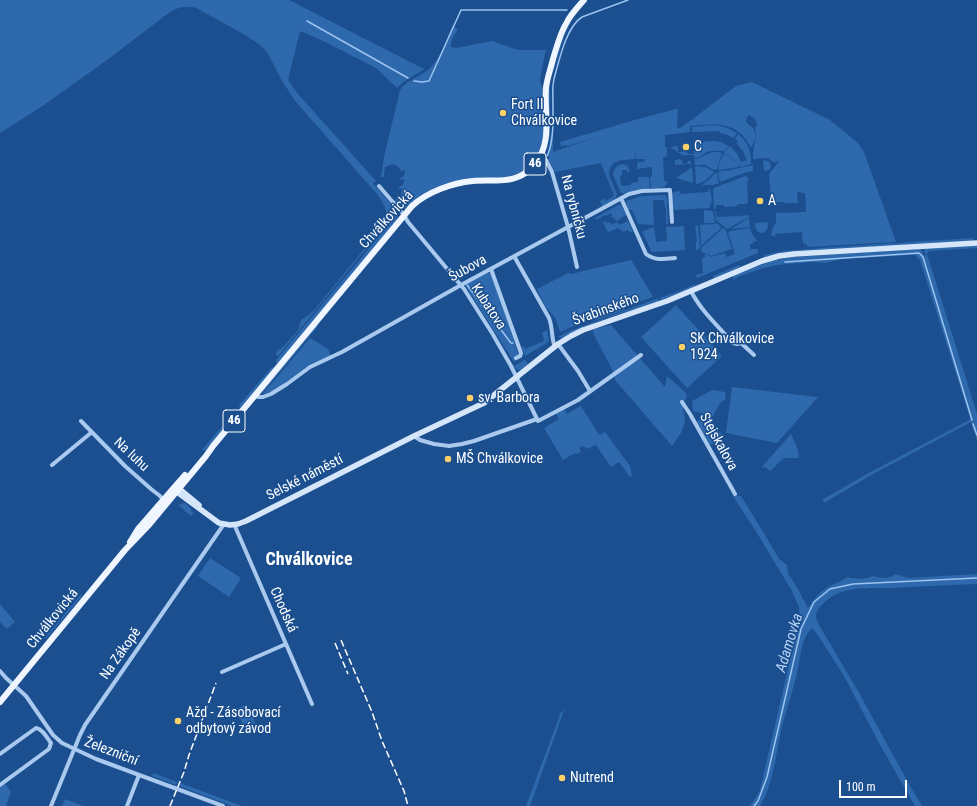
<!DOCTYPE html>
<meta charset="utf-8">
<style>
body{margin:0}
#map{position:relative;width:977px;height:806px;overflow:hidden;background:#1b4f8f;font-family:"Roboto Condensed",sans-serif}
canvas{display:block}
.scale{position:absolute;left:839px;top:780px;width:68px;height:18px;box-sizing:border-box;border:2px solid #fff;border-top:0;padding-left:5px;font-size:12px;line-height:14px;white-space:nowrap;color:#fff;-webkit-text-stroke:3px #1b4f8f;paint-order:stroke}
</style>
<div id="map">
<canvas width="977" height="806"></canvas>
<div class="scale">100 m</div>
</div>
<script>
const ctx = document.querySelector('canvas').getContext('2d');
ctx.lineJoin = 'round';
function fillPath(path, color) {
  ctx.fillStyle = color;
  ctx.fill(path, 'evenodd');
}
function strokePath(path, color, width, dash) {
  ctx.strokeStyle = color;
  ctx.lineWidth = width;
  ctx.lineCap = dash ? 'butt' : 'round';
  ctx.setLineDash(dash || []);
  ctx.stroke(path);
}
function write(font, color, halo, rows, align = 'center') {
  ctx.font = font + ' "Roboto Condensed",sans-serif';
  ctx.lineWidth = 3;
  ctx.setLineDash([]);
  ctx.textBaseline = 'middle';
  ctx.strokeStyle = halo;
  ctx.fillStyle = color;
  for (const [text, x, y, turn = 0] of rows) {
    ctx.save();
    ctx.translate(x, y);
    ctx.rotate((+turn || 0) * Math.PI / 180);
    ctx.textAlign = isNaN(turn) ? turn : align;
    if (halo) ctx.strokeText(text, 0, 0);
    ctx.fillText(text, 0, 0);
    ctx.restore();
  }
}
fillPath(new Path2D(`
 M0 0H289L424 69C416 75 404 80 397 88L376 68 319 39 300 31 288 80 298 94 376 181 373 183 391 204 392 216 385 226 278 356 276 355 277 350 281 349 298 330 301 320 310 314 315 309 383 226C391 214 384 205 377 194L295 101 281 79 267 52 260 45 247 36 196 8 192 7H182L176 9 170 12 107 60 44 105 0 133Z
 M571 21 564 37 550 83V136L548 147 549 134V94L550 83 562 40 567 28Z
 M452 26 458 29C455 34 450 40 451 47L456 48 492 41 518 50H546C545 52 540 79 540 82 541 84 542 86 543 88L544 132C537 181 507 177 468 181 461 182 453 181 446 184 437 187 426 191 418 197 413 200 410 205 405 209H401L394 201 397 198 401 196 402 188 399 189V187L403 185 404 179 400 180V178L404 176 405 170 401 171C396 162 393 164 385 167L384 177H381L384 157 400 90C406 81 419 77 428 70 440 60 446 41 452 26Z
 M752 82 830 120 858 143 864 152 896 242 808 247 806 244 803 243 802 232 775 234V237L771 235 773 227 776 223V213L806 212 805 193H801V192H797L798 203H784L783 202H773L771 201 769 174 779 161H777L774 163 768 158 753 159C752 147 758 139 755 127L757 126V125C756 121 756 117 751 117L750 115 747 117 746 121C748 125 750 125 753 128 758 134 754 143 751 148 748 143 745 137 740 133 726 121 707 125 690 126V132L665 135V147H667V156L663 158 664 181H667C667 190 658 188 651 188L650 177 652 176V167L637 169V164L639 162H644L645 159H636L635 152V159C623 160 609 159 609 175L617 194C616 201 608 203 602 206L600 201 605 198 606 201 614 196 601 163 555 172 549 160 548 154 551 135H553V152L600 136 567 146 565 145 561 146 560 142 631 121 676 109H678L677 125 678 128H680L694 118 736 86Z
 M715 125 725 127 737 133 733 138 726 134 720 133V131L692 132V127Z
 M738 134C749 143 751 151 751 164L740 167 739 164 724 153V152L730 146 737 154 741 162 747 160 743 151 736 143 738 141 735 139Z
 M714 141 721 142 729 146 724 151C719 151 712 150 707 152 702 155 702 157 695 158L694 155H682L670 147 678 146V152L686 151 688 154H694V144H702V142Z
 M713 152H718L722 153 717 169 714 170 705 165H695L694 159C702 158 706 154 713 152Z
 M724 154 739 164V167L720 170 718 169 720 161 723 155Z
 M680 159 682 161 683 164H687L688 161H691V164L675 165V160Z
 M764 160 768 161C772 164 773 169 766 171L764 170 763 162Z
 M623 164 628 166 630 172H627V170H622V175L620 176 621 186 631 185V183L638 182V177H649L650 188 632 191 624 194 621 193 613 175C613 168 617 165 623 164Z
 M753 165V171L744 173 720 182 718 173 720 171 730 170Z
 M695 166 705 167 713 171 714 172C708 178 704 183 696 184Z
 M692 167 693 183 676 178Z
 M715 173H717L719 183 713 185H702L703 184 710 179Z
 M746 176 748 178V181L747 182 748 203H746V204H738L737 206 724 207V205H716V209H714L713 191 714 188 743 177Z
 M708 189H709C712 194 713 204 709 208L675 210 672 208V194L674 192 680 191V194L708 192Z
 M665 195 667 197 668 224H666V207H665L664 200H654L653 203 654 225 638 224 632 210H628L626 201 642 196Z
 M620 204 622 206 626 215 617 221 619 225 628 221 633 231 630 233 628 230 623 232 622 230H620L618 228 609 232 607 231 603 222 605 221 606 223 610 222 611 225 617 222 613 217 612 218 611 217 612 216 611 213 606 216 605 215 596 220 595 218Z
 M393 206C399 212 399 215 395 222L277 364 276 362V360L390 223 394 216Z
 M704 210 713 211 715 222 714 223H704Z
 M715 211H716L717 217 738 216 749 215V217L727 229 716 220Z
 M749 218 750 227 731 229Z
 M768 222V227L765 232 762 233C756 232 755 228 755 223Z
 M716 223 718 224 721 228 701 246 700 225 714 224Z
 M695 225 698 226 700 248 698 250H696V242H697Z
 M684 226 685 250 652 252 651 251 643 233V231L651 228 654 227 656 242 666 241 667 239 666 227Z
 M723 228 726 231 732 249 711 256 702 252 701 248Z
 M750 228 751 232 757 241 753 242V244H750V249H758V253L697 278 696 275 703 273 702 258H705V254L711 257 725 253 726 257 735 254 728 233 730 231Z
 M973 238 974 240 972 241 766 257H764V255L784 251 822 248Z
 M977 245V248L929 251 927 254 977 414V441L971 422 873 474 824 503 822 500 865 475 969 420 970 418 920 260 915 255H911L843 259 836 260 826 263 811 262 776 265 763 268 735 278V282L733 276V275L772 261 792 257 920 249 922 251 925 257 926 256 924 250 926 248Z
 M631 260 653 297 624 307 607 309 601 312 593 318 560 332 556 319 545 306 537 289 568 273 571 274Z
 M739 265 741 266 736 269 714 279 713 276Z
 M489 273 491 274 509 324 518 354 516 359 523 356 520 346 524 356 514 362 466 287 468 283 486 274Z
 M695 284 694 287 661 300 660 298 658 299V302H657C625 313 590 321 562 338L558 337 572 330 656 299 680 291Z
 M676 305 722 356 687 388 641 337Z
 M627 309 591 322 604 314H609V312L608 311Z
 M317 325 318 326 262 394 263 391Z
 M611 325 665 387 667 376 687 394 683 408 685 422 681 433 672 446 615 380 613 371 594 335 593 329Z
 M547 330 549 340 547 343 525 356 522 347 524 346 525 349 544 341 542 333Z
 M310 338 328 349 331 356C323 359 315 361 308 366 298 372 273 395 263 394Z
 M525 360 528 364 520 370H518L514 366 524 360Z
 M272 367 275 368 241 408H240L239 405Z
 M732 387 818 397 777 443 726 433Z
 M712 390 725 392 726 399 720 403 713 416 693 411 692 401Z
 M580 406H581L598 433 600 435 605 432 630 466 632 476 630 477 619 462 611 467 600 451 596 445 586 449 584 446 579 448 581 452 577 454 575 453 563 460 544 428 559 419 556 413 564 408 567 414Z
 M235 411 236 415 206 450 203 451 202 450Z
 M700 419 721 433 722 442 710 445 697 422Z
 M791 434 798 450 799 458H784L770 471 765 467 761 468Z
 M732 495 741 496 765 535 779 559 787 565 788 573 799 591 808 608C815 598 819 592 830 586 836 583 842 581 847 577 858 579 863 580 873 576 881 578 888 580 895 574L909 578 977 574V584C947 585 917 587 888 588 873 588 852 587 839 593 831 596 816 607 816 616 816 619 818 622 819 625L858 691 909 784 922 806H915L880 745 844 676 819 637 812 628C801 638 800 660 797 674 792 693 786 711 781 730 776 755 773 784 760 806H750L756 797 760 790 796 634 802 618 799 611V607L792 591 757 533Z
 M185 503 192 510 191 511 193 513 195 512 191 516 178 505Z
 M210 558 241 578 229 597 198 576Z
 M81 594V597L46 639H44Z
 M0 604 15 622 7 629 0 622Z
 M247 704 257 727 246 732 236 709Z
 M565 710 562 714V716L530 806H526L560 715 559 714 560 713Z
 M153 773 177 782 176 785 152 776Z
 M5 783 11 792 6 806H0V787Z
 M180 783 242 806H232L179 786Z
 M65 799 83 806H62Z`), '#2e69ad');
strokePath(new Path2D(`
 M307 21 408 78
 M414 81 422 82 429 81 461 10H567
 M547 156C556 138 552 105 553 85L554 79C559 61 566 27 582 17L628 0
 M785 262 919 253 923 257 972 420
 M467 285 511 343H513
 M973 424 977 435
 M754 806 758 801 767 777 801 629 814 602 830 589 853 584 977 578`), '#9cc4f0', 1.5);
strokePath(new Path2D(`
 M541 156 546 160 552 172 568 227 577 267
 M379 186 404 215 408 222 464 289 492 333 511 366 537 419 474 441 462 444 449 446 434 444 420 440 414 436
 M621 198 646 254C655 261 665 259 675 258
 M514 256 549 318C553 328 551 338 555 347
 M491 269 521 353 520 356 516 358
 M691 291C701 311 718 326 733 343L737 344 741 343 754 355
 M558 344 578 371 590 391
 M255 396 259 397H263L271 394 287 384 310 367 342 352 461 285 629 194 642 191 670 190 672 222
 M682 402 690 414 735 494
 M81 421 125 466 151 489 160 496 164 501
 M538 421 578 400 641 355
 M52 465 92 432
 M234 524 312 704
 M0 671 6 678 26 696 53 735 62 743 96 759 223 806
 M222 672 286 644
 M0 754 36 728C43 729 47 738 51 743L49 749 0 785
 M51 806 80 735 85 725 224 524
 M127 806 139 775`), '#a9c9ee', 4);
strokePath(new Path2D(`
 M176 486 199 505
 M173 489 219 523 230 525 238 524 246 521 414 436 484 403 558 344 571 336 583 330 667 301 762 261 779 256 794 254 977 243`), '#d6e6fa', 5.5);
strokePath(new Path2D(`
 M130 542 138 529 185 475
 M0 702 125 550 148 526 206 456 213 446 412 206C427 192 452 183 473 181 496 179 517 186 535 164 553 142 544 114 546 88 547 78 551 68 553 59 557 46 560 33 567 22 571 14 578 7 584 0`), '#f0f6ff', 6);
strokePath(new Path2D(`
 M341 640 372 712 382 741 404 791 408 806
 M335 643 348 674
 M170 806 184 772 189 755 216 683`), '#fff', 1.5, [7, 3]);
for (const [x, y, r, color] of [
 [503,113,4,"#ffd166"],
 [686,147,4,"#ffd166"],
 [760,201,4,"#ffd166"],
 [682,347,4,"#ffd166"],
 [470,398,4,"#ffd166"],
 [448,459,4,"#ffd166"],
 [178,721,4,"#ffd166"],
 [562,778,4,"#ffd166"]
]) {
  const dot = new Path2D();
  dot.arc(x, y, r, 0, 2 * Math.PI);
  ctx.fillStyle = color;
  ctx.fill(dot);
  strokePath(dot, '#1b4f8f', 1.5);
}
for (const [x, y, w] of [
 [535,164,22],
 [234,421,22]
]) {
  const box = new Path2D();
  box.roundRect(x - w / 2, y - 11, w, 22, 3);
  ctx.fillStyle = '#1b4f8f';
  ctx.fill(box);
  strokePath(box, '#fff', 1);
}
write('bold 13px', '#fff', null, [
 ["46",535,164],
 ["46",234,421]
]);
write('14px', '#fff', '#1b4f8f', [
 ["Fort II",511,105],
 ["Chválkovice",511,121],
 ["C",694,147],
 ["A",768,201],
 ["SK Chválkovice",690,339],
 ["1924",690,355],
 ["sv. Barbora",478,398],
 ["MŠ Chválkovice",456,459],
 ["Ažd - Zásobovací",186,713],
 ["odbytový závod",186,729],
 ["Nutrend",570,778]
], 'left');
write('14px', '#fff', '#1b4f8f', [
 ["Na rybníčku",573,207,75],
 ["Chválkovická",387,220,-48],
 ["Šubova",468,269,-29],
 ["Kubatova",488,307,57],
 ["Švabinského",606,310,-20],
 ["Stejskalova",718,442,61],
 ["Na luhu",131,455,43],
 ["Selské náměstí",305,478,-27],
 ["Chodská",283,610,66],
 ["Chválkovická",53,619,-51],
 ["Na Zákopě",121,654,-55],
 ["Železniční",111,752,21]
]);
write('italic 15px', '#b5d3f5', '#1b4f8f', [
 ["Adamovka",790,643,-73]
]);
write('bold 18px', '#fff', '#1b4f8f', [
 ["Chválkovice",309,560]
]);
</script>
